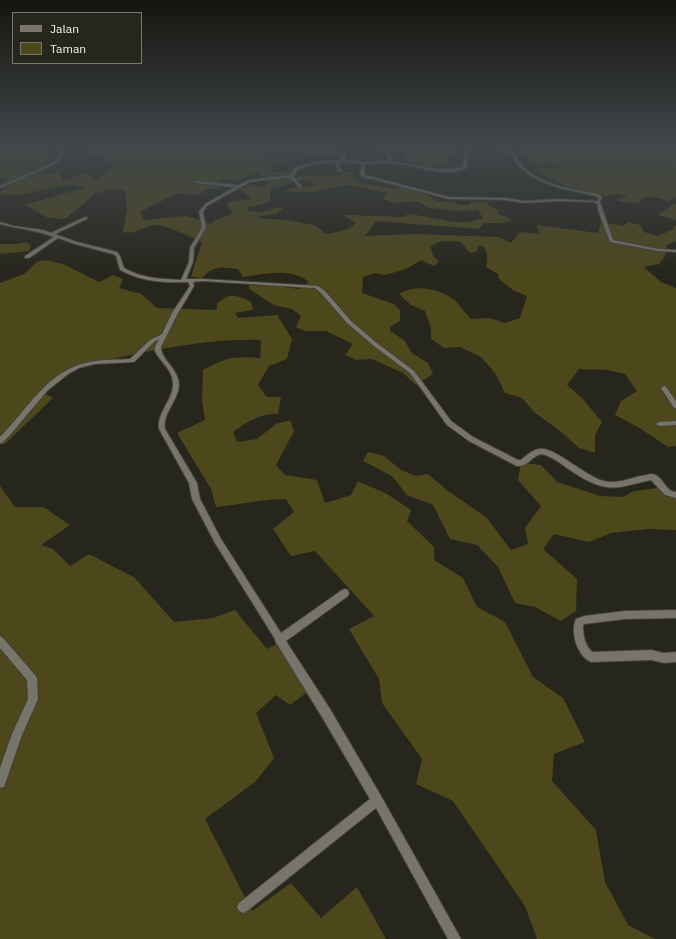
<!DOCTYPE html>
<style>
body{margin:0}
#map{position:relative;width:676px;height:939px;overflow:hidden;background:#27261c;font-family:"IBM Plex Sans",sans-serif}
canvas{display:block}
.legend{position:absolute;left:12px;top:12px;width:130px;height:52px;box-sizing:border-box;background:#27261c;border:1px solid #797870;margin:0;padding:5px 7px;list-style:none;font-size:12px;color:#f5f4ed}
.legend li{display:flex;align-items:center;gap:8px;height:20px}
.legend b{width:20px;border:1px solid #797870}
</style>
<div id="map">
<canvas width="676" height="939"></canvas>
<ul class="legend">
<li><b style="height:5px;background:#77756a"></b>Jalan</li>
<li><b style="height:11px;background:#4d471c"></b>Taman</li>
</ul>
</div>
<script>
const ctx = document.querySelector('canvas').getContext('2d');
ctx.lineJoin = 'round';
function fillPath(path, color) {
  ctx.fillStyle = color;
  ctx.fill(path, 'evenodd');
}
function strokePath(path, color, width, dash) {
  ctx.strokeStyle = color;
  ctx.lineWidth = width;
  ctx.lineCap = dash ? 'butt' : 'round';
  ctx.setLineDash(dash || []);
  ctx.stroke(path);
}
fillPath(new Path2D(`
 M0 146H53L44 153 51 159 45 164 30 170 47 174 60 173 63 181 86 173 94 179H99L113 167C107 156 96 155 84 154L88 150 98 146H266L270 158 292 155 299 160 273 163 272 172H292V183L270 189V201L263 204 248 207 247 211 261 212 277 208H284L276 214 260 216 257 218 287 220 314 225 326 234C337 232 348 231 356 223L345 216 349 215 404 217 408 214C432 216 459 228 483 218L478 210 458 211 430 208 416 201 394 203 383 199 387 193 347 185 314 192H288L285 190 296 187 314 186 310 180H297L298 176 343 175 342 172H353L359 183 394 189 402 187 429 195 436 201 454 202 459 205H469L472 202H486L489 206 499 210 497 214 507 217 512 220 502 223H484L478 229 376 221 365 236 417 234 498 237 511 243 520 232 539 234 537 225 598 233 601 222 623 226 628 222 640 225 644 232 658 236 672 230 676 225V241L667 245 665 256 659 264 644 267 661 282 676 288V446L668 447 638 427 615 415 621 401 637 391 625 374 607 370 579 369 567 385 583 399 602 422 595 435V453L579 448 559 430 535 413 522 398 505 393 495 373 481 357 460 347 444 348 431 339V328L425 311 411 305 399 294C414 284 437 288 452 298 457 301 466 314 471 319L489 318 505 323 520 318 527 296 513 290 499 279 498 274 486 267C488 258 488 253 483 246H478L477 251 470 253 461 242C449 241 440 239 430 247L434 257 439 262 434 266 421 260 406 269 385 275 375 273 363 277 362 293 394 304 400 310V321L390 327V331L404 340 412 353 428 363 433 374 416 385 403 373 372 359 356 360 345 355 353 344 326 331H305L296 327 301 316 292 309 274 305 249 289V284H261L299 289 309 282C290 267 265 274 243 277L238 269C222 267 214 265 202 278L191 277 202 242C194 238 165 225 157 225 145 225 136 235 123 232L127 208 125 190 108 189 95 194 65 219 48 218 25 205 86 187C57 181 42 193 16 195 11 195 5 194 0 194V192L5 187 0 186V184L9 180 3 178 0 179ZM259 172 265 178 267 185 255 187 251 184 240 189 251 199 229 202 227 206 233 213C227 216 215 219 211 224L187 216 143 220 140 212 177 193 198 195 206 189H219L224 185 213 183 221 179 237 181 250 176 249 174Z
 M380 146H453L456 157 449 158 445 166H410L401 152 386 153Z
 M516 146H676V197L667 201C656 197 646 193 638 204 630 202 624 203 616 200L628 197 620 194 605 196 576 189 565 186 533 169 562 168 551 163 535 164 522 152 523 148Z
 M676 203V220L658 215 673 204Z
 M26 242 31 246 29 251 0 254V244H16Z
 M45 260 63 264 99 282 113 275 123 279 119 288 141 294 157 308 217 310V304C230 292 236 295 251 302L253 310 235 313 238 318 277 315 292 339 287 359 269 366 258 385 267 397H281L278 414C258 414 249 421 233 432L237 442 257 439 276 424 290 420 294 431 276 465 285 475 317 480 325 503 351 495 358 481 387 494 411 510 407 521 434 547V560L463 578 477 607 505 622 533 677 563 698 585 742 554 754 552 781 596 830 605 882 628 925 655 939H537L525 906 453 801 416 784 422 759 382 703 379 679 349 629 374 616 315 551 291 556 273 529 294 512 286 499C262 499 239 505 216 507L211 489 177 433 205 420 202 401 203 370C226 357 234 356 260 358L261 340C205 338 147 352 92 363L80 367 44 393 53 398 6 443 0 445V283L24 274 37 262Z
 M368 452 384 456 401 470 416 476 428 474 448 491 486 517 511 550 528 544 525 528 541 506 518 480 521 463 541 465 557 482 600 496 623 497 634 491 658 488 671 495H676V530L647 529 611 533 589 542 554 534 543 549 577 579 576 611 561 621 535 607 515 603 498 567 477 545 450 539 433 505 407 495 392 476 363 461Z
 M0 486 15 507H43L70 525 41 545 53 549 70 566 89 554 135 578 174 622 213 618 235 610 267 649 281 642 310 690 290 705 276 695 256 713 274 758 256 781 205 819 252 911 291 883 321 918 357 887 386 939H0Z`), '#4d471c');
const minor = new Path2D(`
 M65 146H68L63 150 62 158 54 165 0 188V186L52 163 58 158 59 150Z
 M329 146H333V152L344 154 346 160 364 162 389 161V160L385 153 375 146H378L387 151 393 160 392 162C416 163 439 174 463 167L465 146H468L467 168C446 178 421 167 400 164 388 162 377 164 365 164L364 175H365L449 197 505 198 524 201 558 199 597 201 599 198 596 196 559 188 536 179 525 172 517 164 510 153 501 150 496 146H499C503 148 510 149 513 152 519 158 521 166 528 171 548 187 575 189 598 194L602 197 600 202 613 240 658 249 676 250V252L658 251 610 242 599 213 597 204 594 202 558 201 524 203 505 200 449 199 363 177 360 175 362 164 338 162 342 171 340 172 338 171 335 162C321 163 309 164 297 170L296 174 293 176 301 185V187H299L290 177 250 182 207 206 203 212 206 227 194 248 193 262 186 279H203L318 286 325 291 351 321 378 344 414 371 451 421 473 437 518 460H521C526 456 532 450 539 449 555 446 585 477 604 481 616 484 628 479 640 476 644 476 649 474 652 474 661 475 664 486 670 490 671 491 675 492 676 492V498L665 495 651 480C641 482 632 485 621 487 602 490 586 481 570 470 561 464 552 456 541 454 530 457 530 466 517 466L469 441 447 425 410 373 374 346 347 323 321 293 315 288 203 281 193 282 194 286 178 313 161 347C161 360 179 369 179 385 178 402 163 411 165 429L197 483 200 499 221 539 281 633 342 590 345 589 348 590 349 593 348 596 286 641 330 709 381 796 461 939H448L376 808 247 911 243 913 239 911 237 907 239 903 370 799 322 717 277 644 276 643 275 639 215 543 192 499 189 483 159 429C157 411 173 401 173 384 173 374 166 366 160 359 159 357 156 354 155 351 154 347 157 343 159 339L154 342 134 362 95 364 79 368 68 374 47 391 11 434 2 443H0V437C29 408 47 370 90 362 104 359 117 360 130 359L150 340 162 334 172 313 190 286 188 282C165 283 141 282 120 270L116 256 113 254 75 244 58 238 29 258H25V256L54 237C37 230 18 229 0 224V222L14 226 43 230 51 233 85 217H87V219L55 234 77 242 117 252 120 256 124 268C141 278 161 279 181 280L189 262 190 248 202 227 199 212 205 204 235 187 194 183 193 181 239 185 249 180 290 175 292 174 294 168C310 161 326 161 343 160L342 156 331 154 262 149 264 148 329 152Z
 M664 386 666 387 676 401V408H674L661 388Z
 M676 421V425L659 426 656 424 659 422Z
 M676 610V618L625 619 584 624 583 626C583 636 585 645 592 652L651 650 664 653 676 652V662L664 663 651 660 591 662C577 656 570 632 576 619L584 616 625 611Z
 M0 636 3 638 35 675 37 678 38 699 22 735 4 787 0 788V768L12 734 28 699 27 680 0 648Z`);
strokePath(minor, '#424139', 2);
fillPath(minor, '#77756a');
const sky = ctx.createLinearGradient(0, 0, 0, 277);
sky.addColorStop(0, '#15150f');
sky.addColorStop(0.53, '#41474b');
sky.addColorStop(1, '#41474b00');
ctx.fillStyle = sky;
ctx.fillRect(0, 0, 676, 277);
</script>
